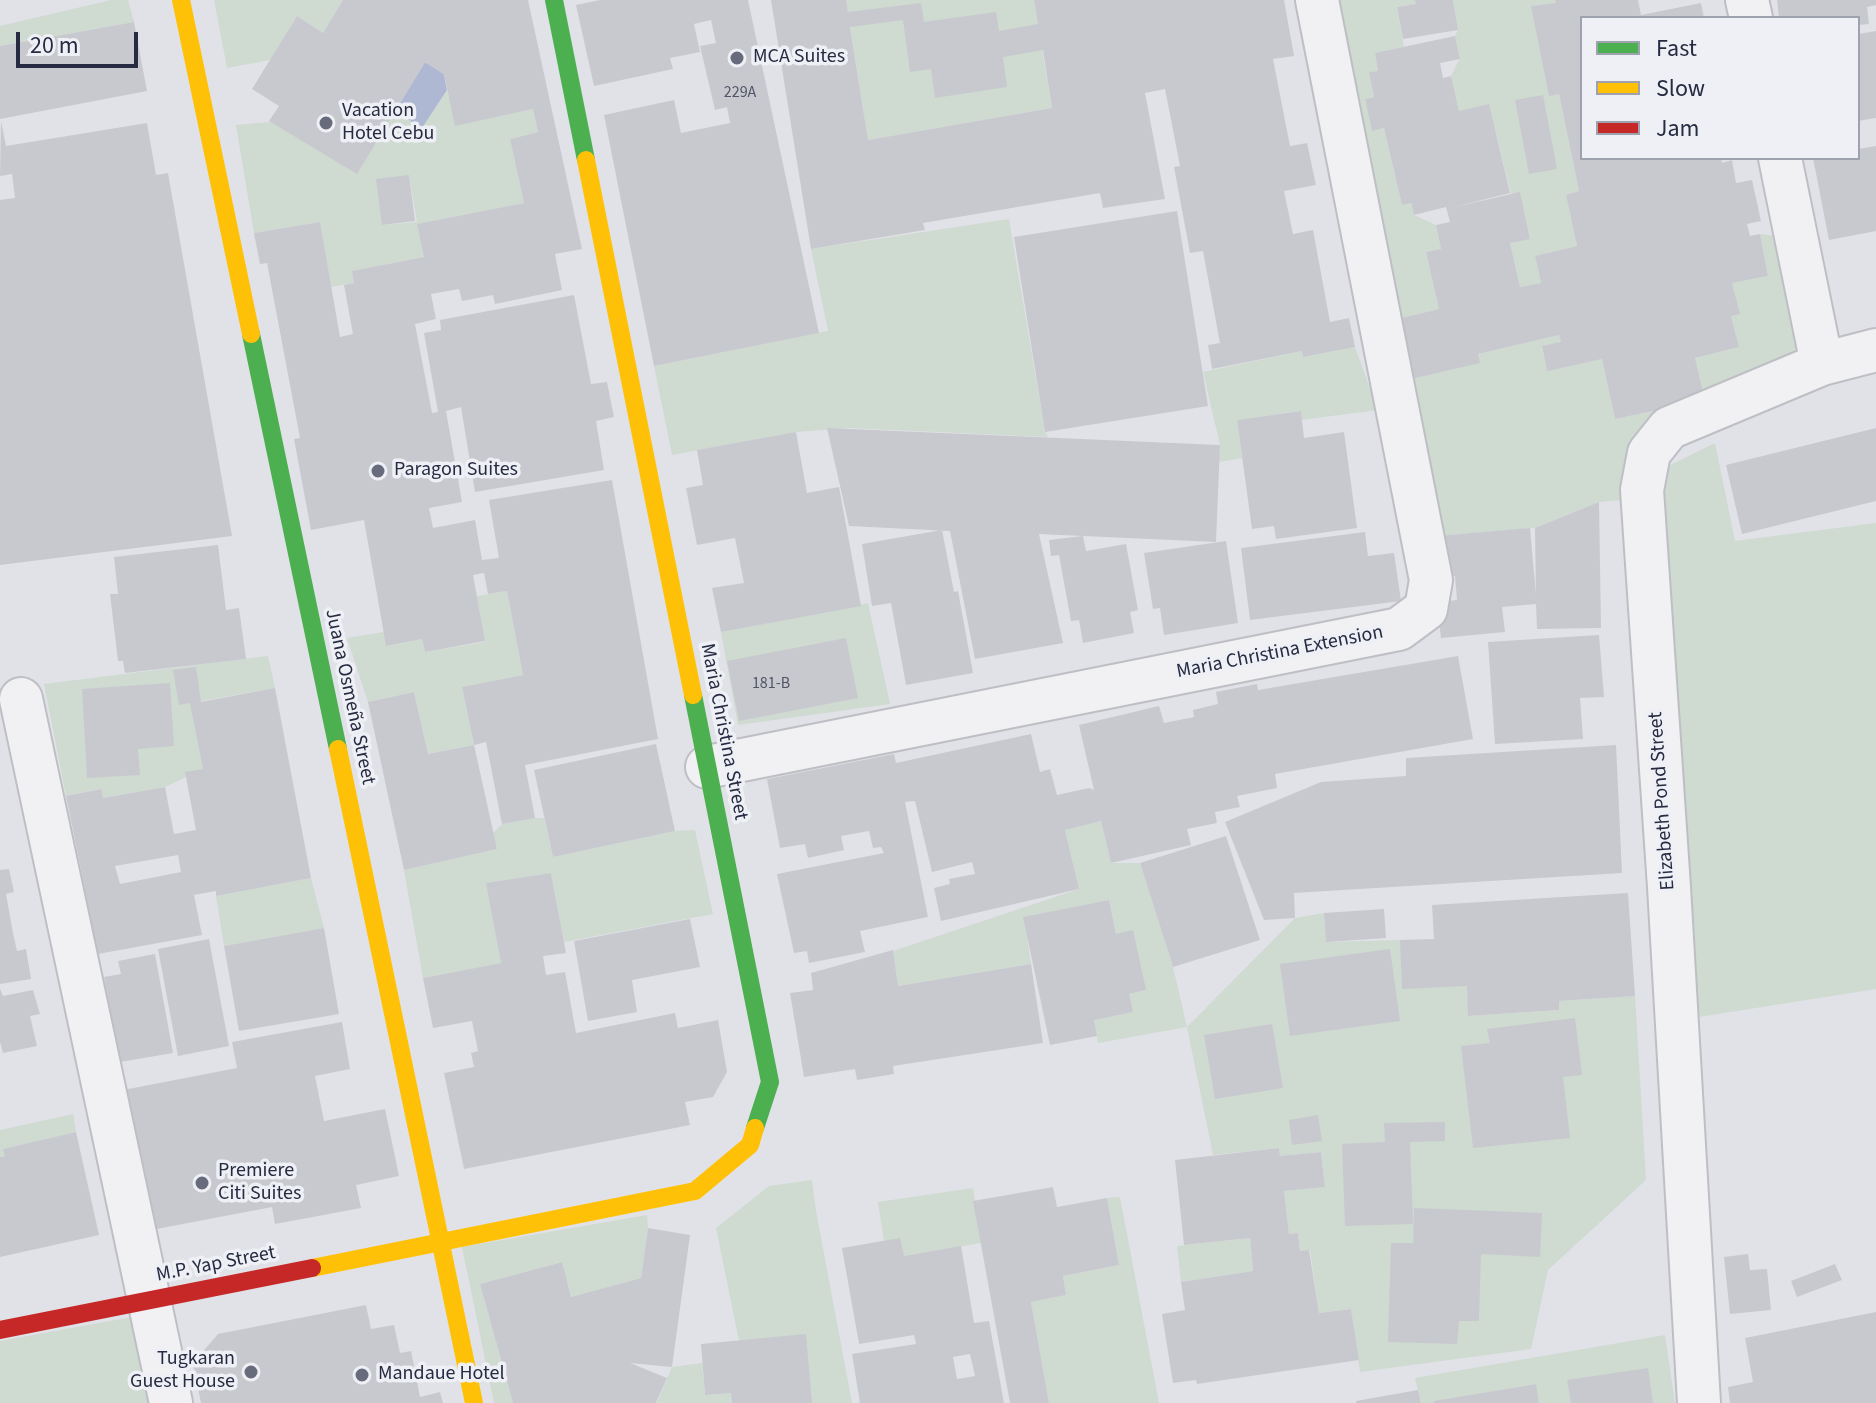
<!DOCTYPE html>
<meta charset="utf-8">
<style>
body{margin:0}
#map{position:relative;width:1876px;height:1403px;overflow:hidden;background:#e1e2e7;font-family:"Source Sans 3",sans-serif}
canvas{display:block}
.legend{position:absolute;left:1580px;top:16px;width:280px;height:144px;box-sizing:border-box;background:#eef0f6;border:2px solid #9ea1ae;margin:0;padding:10px 14px;list-style:none;font-size:24px;color:#272b41}
.legend li{display:flex;align-items:center;gap:16px;height:40px}
.legend b{width:40px;border:2px solid #9ea1ae}
.scale{position:absolute;left:16px;top:32px;width:122px;height:36px;box-sizing:border-box;border:4px solid #272b41;border-top:0;padding-left:10px;font-size:24px;line-height:28px;white-space:nowrap;color:#272b41;-webkit-text-stroke:6px #eef0f6;paint-order:stroke}
</style>
<div id="map">
<canvas width="1876" height="1403"></canvas>
<ul class="legend">
<li><b style="height:10px;background:#4caf50"></b>Fast</li>
<li><b style="height:10px;background:#ffc107"></b>Slow</li>
<li><b style="height:10px;background:#c62828"></b>Jam</li>
</ul>
<div class="scale">20 m</div>
</div>
<script>
const ctx = document.querySelector('canvas').getContext('2d');
ctx.lineJoin = 'round';
function fillPath(path, color) {
  ctx.fillStyle = color;
  ctx.fill(path, 'evenodd');
}
function strokePath(path, color, width, dash) {
  ctx.strokeStyle = color;
  ctx.lineWidth = width;
  ctx.lineCap = dash ? 'butt' : 'round';
  ctx.setLineDash(dash || []);
  ctx.stroke(path);
}
function write(font, color, halo, rows, align = 'center') {
  ctx.font = font + ' "Source Sans 3",sans-serif';
  ctx.lineWidth = 7;
  ctx.setLineDash([]);
  ctx.textBaseline = 'middle';
  ctx.strokeStyle = halo;
  ctx.fillStyle = color;
  for (const [text, x, y, turn = 0] of rows) {
    ctx.save();
    ctx.translate(x, y);
    ctx.rotate((+turn || 0) * Math.PI / 180);
    ctx.textAlign = isNaN(turn) ? turn : align;
    if (halo) ctx.strokeText(text, 0, 0);
    ctx.fillText(text, 0, 0);
    ctx.restore();
  }
}
fillPath(new Path2D(`
 M111 0H128L134 22 0 46V26Z
 M214 0H343L323 33 297 16 270 60 227 68Z
 M846 0H1034L1052 108 868 140Z
 M1335 0H1415L1416 4 1397 7 1404 47 1375 53 1378 71 1370 72 1374 97 1365 99 1372 130 1384 128 1402 205 1411 203 1414 215 1436 225 1441 249 1426 252 1439 309 1397 319Z
 M1453 0H1555L1556 3 1532 6 1559 94 1579 191 1566 195 1577 246 1535 256 1541 283 1520 287 1510 243 1530 238 1520 193 1511 194 1489 105 1459 111 1451 76 1460 58 1455 36 1458 30Z
 M447 90 456 125 533 109 538 132 510 139 524 203 418 224 424 257 353 271 354 283 331 287 320 222 254 233 236 125 395 111 422 128ZM409 175 417 222 382 225Z
 M1009 219 1045 432 1048 437 848 428 796 432 672 455 654 366 828 331 811 249Z
 M1760 234 1776 236 1797 353 1705 400 1695 358 1739 347 1731 316 1739 313 1732 283 1768 276Z
 M1559 335 1561 342 1542 347 1547 370 1602 359 1615 419 1668 408 1622 500 1599 502 1535 528 1437 536 1412 379 1479 363 1478 354Z
 M1355 347 1378 410 1301 420 1300 411 1237 420 1242 458 1219 462 1220 445 1203 372 1302 351 1303 357Z
 M1715 443 1735 541 1876 523V989L1667 1022 1662 469Z
 M507 591 523 675 462 687 474 745 428 754 414 692 368 702 347 638 384 632 387 646 422 639 425 652 485 642 477 596Z
 M868 603 890 704 738 725 721 632Z
 M268 656 275 688 191 703 203 769 165 787 103 798 100 789 66 796 44 684Z
 M535 818H544L553 857 675 831 695 830 713 914 564 942 551 873 487 883 501 963 423 978 404 870 497 849 493 833 502 824Z
 M1101 821 1111 863H1140L1173 967 1187 1027 1295 918 1324 913 1326 942 1400 940 1467 986 1469 1016 1559 1010V1001L1635 996 1646 1180 1548 1270 1531 1349 1360 1372 1351 1309 1319 1313 1310 1250 1300 1251 1298 1233 1289 1234 1284 1191 1325 1187 1321 1152 1280 1156 1279 1148 1213 1155 1187 1027 1098 1043 1094 1020 1132 1012 1129 994 1146 990 1116 934 1109 900 1024 917 1031 964 898 986 893 951 1079 889 1065 830Z
 M311 878 324 928 224 946 216 896Z
 M73 1114 76 1132 4 1149 5 1156 0 1157V1130Z
 M812 1180 816 1211 852 1403H812L739 1341 716 1228 769 1186Z
 M973 1188 981 1243 904 1256 884 1241 878 1202Z
 M1120 1197 1159 1403H1049L1031 1302 1066 1295 1063 1276 1119 1265 1107 1198Z
 M647 1215 648 1228 641 1278 571 1297 561 1262 480 1284 513 1403H494L462 1247Z
 M1250 1238 1253 1271 1181 1282 1177 1246Z
 M143 1315 161 1403H0V1341Z
 M1665 1335 1675 1403H1539L1535 1384 1438 1401V1403H1421L1415 1378Z
 M702 1363 705 1395 731 1393 732 1403H657L672 1367Z`), '#cfdad1');
fillPath(new Path2D(`
 M425 62 444 74 447 90 422 128 395 111Z`), '#aeb8d3');
fillPath(new Path2D(`
 M343 0H528L582 249 555 254 562 290 495 304 493 295 462 301 459 289 431 294 436 319 415 324 432 413 438 412 424 333 441 330 440 320 574 295 591 384 607 382 614 417 596 421 604 470 475 492 461 407 446 411 462 502 429 508 433 528 475 520 482 560 499 558 489 500 612 480 658 739 525 765 535 818 502 824 486 742 474 745 462 687 523 675 507 591 488 594 484 573 473 575 485 641 425 652 422 639 386 646 364 520 311 530 294 439 300 438 267 263 260 264 254 233 320 222 340 337 353 334 344 285 354 283 352 271 424 257 417 224 524 203 510 139 538 132 533 109 455 126 444 74 425 62 357 174 269 121 279 106 252 89 297 16 323 33Z
 M600 0H748L819 333 654 366 604 115 674 100 681 133 730 123 727 107 715 110 700 46 716 43 711 20 694 24 700 52 670 58 673 69 594 86 576 5Z
 M771 0H846L848 12 921 3 924 22 996 12 999 31 1038 24 1034 0H1284L1294 56 1273 59 1290 146 1307 143 1316 185 1284 191 1293 234 1313 230 1330 322 1349 318 1355 347 1303 357 1302 351 1212 369 1208 345 1220 343 1203 251 1190 253 1174 167 1180 166 1165 89 1145 93 1165 199 1103 208 1100 193 923 223 925 230 811 249ZM903 20 910 72 931 69 935 98 1007 87 1003 57 1043 50 1052 108 868 140 850 27Z
 M1415 0H1453L1458 30 1403 39 1397 7 1416 4Z
 M1555 0H1638L1641 15 1701 3 1704 18H1582V158H1721L1722 163 1732 160 1736 183 1752 180 1761 221 1747 224 1750 236 1760 234 1768 276 1732 283 1740 314 1731 316 1739 347 1695 358 1705 400 1615 419 1602 359 1547 371 1542 346 1561 342 1559 335 1478 354 1480 363 1412 379 1397 319 1439 309 1426 252 1441 249 1436 225 1450 222 1446 207 1414 215 1411 203 1402 205 1384 128 1372 131 1365 99 1374 97 1369 72 1378 71 1375 53 1455 36 1460 59 1440 63 1443 78 1451 76 1459 111 1489 104 1510 193 1450 208 1520 192 1530 239 1510 243 1520 287 1541 283 1535 256 1577 246 1566 195 1579 191 1559 94 1549 96 1531 6 1556 3Z
 M1777 0H1876V5L1867 7 1869 24 1858 25V18H1779Z
 M134 22 147 91 0 119V46Z
 M1876 31V118L1858 121V34Z
 M1543 95 1557 169 1529 174 1515 100Z
 M1 121 6 146 147 123 156 175 168 173 232 536 0 565V200L15 198 12 174 0 176Z
 M1876 146V231L1829 240 1813 158H1858V149Z
 M409 175 415 221 382 225 376 179Z
 M1177 211 1208 406 1045 432 1014 237Z
 M1301 411 1304 438 1344 432 1357 528 1276 539 1274 526 1252 529 1237 420Z
 M827 428 1220 445 1216 542 1039 534 1063 643 975 659 950 531 849 526Z
 M1876 428V501L1742 534 1726 465Z
 M796 432 807 493 839 487 861 606 721 632 712 588 744 583 735 538 697 545 686 488 703 485 697 450Z
 M1599 502 1601 628 1537 629 1536 604 1502 607 1505 632 1441 638 1437 602 1457 600 1455 576H1441L1437 536 1530 528 1536 595 1535 528Z
 M942 530 954 592 958 591 973 673 906 685 891 603 872 606 862 544Z
 M1365 532 1368 556 1394 553 1401 601 1250 620 1241 548Z
 M1083 536 1086 551 1126 544 1138 610 1130 612 1134 633 1083 643 1079 620 1071 621 1059 555 1051 556 1049 540Z
 M1226 541 1238 623 1164 635 1160 608 1153 609 1144 553Z
 M218 545 226 610 239 608 246 659 125 673 123 661H118L110 594H118L114 557Z
 M1599 635 1604 697 1580 698 1583 739 1495 744 1488 642Z
 M846 638 858 698 739 721 727 661Z
 M1458 656 1473 739 1275 774 1277 788 1237 796 1240 807 1215 812 1217 823 1187 829 1191 845 1111 863 1101 821 1065 830 1079 889 941 921 934 888 950 884 949 879 975 874 972 862 932 872 915 801 905 802 928 917 860 931 865 952 809 963 807 951 794 953 777 874 884 853 881 847 873 848 869 831 841 836 844 850 808 858 805 844 780 848 767 779 894 754 896 763 1031 734 1040 772 1050 769 1057 795 1089 788 1094 790 1079 725 1159 706 1164 723 1194 717 1193 710 1218 704 1216 692 1257 684 1258 690Z
 M196 667 201 702 275 688 311 878 216 896V891L194 895 202 935 98 954 66 796 101 789 103 798 165 787 174 834 196 830 185 772 203 769 190 703 179 705 173 670ZM178 855 181 872 120 884 115 866Z
 M170 683 174 746 138 749 140 775 87 778 82 689Z
 M414 692 428 754 474 745 497 849 404 870 368 702Z
 M656 744 675 831 553 857 534 770Z
 M1616 745 1622 873 1294 893 1295 918 1264 920 1225 822 1321 782 1406 776V758Z
 M1226 836 1260 940 1173 967 1140 863Z
 M9 869 14 892 6 894 13 933 17 951 26 949 31 979 0 984V870Z
 M551 873 566 953 543 956 546 975 565 972 576 1033 675 1013 678 1028 718 1020 727 1072 713 1097 685 1102 690 1125 464 1169 444 1073 474 1067 471 1053 478 1051 472 1021 433 1028 423 978 501 963 486 883Z
 M1628 893 1635 996 1559 1001V1010L1468 1016 1467 986 1402 989 1400 940 1434 939 1432 905Z
 M1109 900 1116 934 1133 930 1146 990 1129 994 1133 1012 1094 1020 1097 1036 1050 1045 1023 917Z
 M1384 909 1386 938 1326 942 1324 913Z
 M690 919 700 967 632 980 637 1012 588 1021 574 941Z
 M324 928 339 1014 239 1031 224 946Z
 M209 939 229 1046 178 1056 158 949Z
 M1390 949 1400 1021 1290 1036 1280 964Z
 M893 950 898 986 1031 964 1043 1043 893 1066 894 1074 857 1080 855 1069 804 1077 790 993 813 990 811 973Z
 M155 954 173 1053 120 1062 104 977 121 974 118 961Z
 M0 989 3 996 33 990 40 1014 30 1016 37 1046 3 1053 0 1042Z
 M1575 1018 1582 1075 1563 1077 1570 1138 1473 1148 1461 1046 1490 1043 1487 1029Z
 M342 1022 350 1069 315 1076 324 1121 385 1109 399 1176 356 1185 361 1208 275 1224 272 1207 146 1231 118 1091 237 1068 232 1042Z
 M1272 1024 1283 1088 1215 1099 1204 1035Z
 M1318 1115 1322 1141 1292 1145 1289 1120Z
 M1445 1122V1141L1410 1142 1413 1224 1345 1226 1342 1144 1385 1142 1384 1123Z
 M76 1132 99 1235 0 1257V1157L5 1156 3 1149Z
 M1279 1148 1280 1156 1321 1152 1325 1187 1284 1191 1289 1234 1298 1233 1300 1251 1309 1250 1319 1313 1351 1309 1359 1360 1197 1384 1196 1380 1173 1383 1162 1314 1185 1310 1181 1282 1253 1271 1250 1238 1184 1245 1175 1160Z
 M1053 1187 1057 1207 1107 1198 1119 1265 1063 1276 1066 1295 1031 1302 1049 1403H1010L973 1201Z
 M1414 1208 1542 1213 1540 1257 1481 1254 1479 1321H1459L1457 1344 1388 1342 1391 1243H1413Z
 M648 1228 690 1235 672 1367 630 1363 667 1378 656 1403H513L480 1284 562 1262 571 1297 641 1278Z
 M900 1238 904 1256 961 1246 974 1323 989 1321 1004 1403H860L852 1354 916 1344 914 1335 859 1344 842 1248ZM970 1354 975 1376 957 1379 953 1357Z
 M1748 1254 1750 1270 1767 1269 1771 1310 1730 1314 1724 1257Z
 M1835 1264 1842 1280 1797 1297 1791 1281Z
 M366 1305 371 1329 394 1325 400 1353 411 1351 420 1397 440 1392 443 1403H201L193 1363 218 1334Z
 M1876 1312V1403H1730L1728 1387 1753 1382 1745 1338Z
 M806 1334 812 1403H732L731 1393 705 1395 701 1344Z
 M1648 1368 1653 1403H1571L1567 1380Z
 M1536 1384 1539 1403H1434V1401Z
 M1418 1390 1421 1403H1356V1401Z`), '#c8c9cf');
const street = new Path2D(`
 M1747 0 1751 18
 M1780 158 1822 364
 M21 699 171 1403
 M707 767 1399 629 1426 609 1431 580 1317 0
 M1699 1403 1669 887 1642 490 1649 453 1669 428 1822 364 1876 350`);
strokePath(street, '#bebfc5', 46);
strokePath(street, '#f1f1f3', 42);
strokePath(new Path2D(`
 M554 0 586 160
 M251 334 338 749
 M693 695 770 1082 755 1128`), '#4caf50', 18);
strokePath(new Path2D(`
 M181 0 251 334
 M586 160 693 695
 M338 749 474 1403
 M312 1268 695 1191 750 1145 755 1128`), '#ffc107', 18);
strokePath(new Path2D(`
 M0 1330 312 1268`), '#c62828', 18);
for (const [x, y, r, color] of [
 [737,58,8,"#686b7b"],
 [326,123,8,"#686b7b"],
 [378,471,8,"#686b7b"],
 [202,1183,8,"#686b7b"],
 [251,1372,8,"#686b7b"],
 [362,1375,8,"#686b7b"]
]) {
  const dot = new Path2D();
  dot.arc(x, y, r, 0, 2 * Math.PI);
  ctx.fillStyle = color;
  ctx.fill(dot);
  strokePath(dot, '#eef0f6', 3);
}
write('16px', '#515466', null, [
 ["229A",740,93],
 ["181-B",771,684]
]);
write('20px', '#272b41', '#eef0f6', [
 ["MCA Suites",753,58],
 ["Vacation",342,112],
 ["Hotel Cebu",342,135],
 ["Paragon Suites",394,471],
 ["Premiere",218,1172],
 ["Citi Suites",218,1195],
 ["Tugkaran",235,1360,"right"],
 ["Guest House",235,1383,"right"],
 ["Mandaue Hotel",378,1375]
], 'left');
write('20px', '#272b41', '#eef0f6', [
 ["Maria Christina Extension",1280,653,-11],
 ["Juana Osmeña Street",349,697,78],
 ["Maria Christina Street",723,732,79],
 ["Elizabeth Pond Street",1663,801,-94],
 ["M.P. Yap Street",216,1265,-11]
]);
</script>
